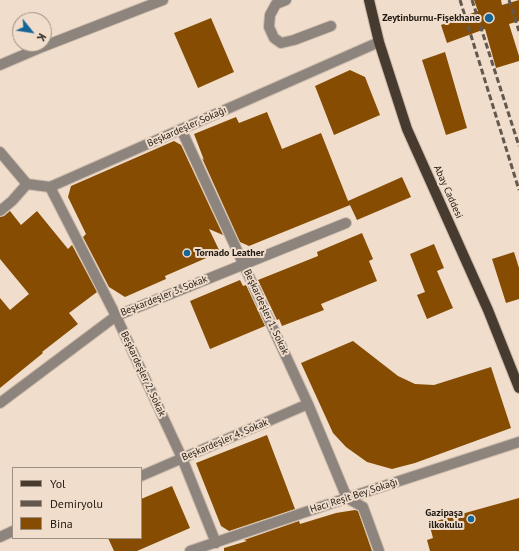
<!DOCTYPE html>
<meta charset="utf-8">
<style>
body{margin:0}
#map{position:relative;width:519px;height:551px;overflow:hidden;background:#f0ddcb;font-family:"PT Sans",sans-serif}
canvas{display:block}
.legend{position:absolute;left:12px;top:467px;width:130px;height:72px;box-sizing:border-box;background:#f0ddcb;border:1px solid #9d8f82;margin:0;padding:5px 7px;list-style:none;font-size:12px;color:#211a14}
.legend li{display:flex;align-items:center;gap:8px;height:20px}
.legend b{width:20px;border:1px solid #9d8f82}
.north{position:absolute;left:12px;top:12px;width:40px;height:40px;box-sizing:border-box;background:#f0ddcb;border:1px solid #9d8f82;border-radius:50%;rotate:120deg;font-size:11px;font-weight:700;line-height:16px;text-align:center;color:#211a14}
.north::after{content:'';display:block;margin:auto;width:14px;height:18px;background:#166597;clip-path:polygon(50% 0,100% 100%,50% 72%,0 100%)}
</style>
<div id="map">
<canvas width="519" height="551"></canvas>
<ul class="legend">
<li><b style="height:5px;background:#473a2e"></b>Yol</li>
<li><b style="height:5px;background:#63584e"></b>Demiryolu</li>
<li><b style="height:11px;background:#864d02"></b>Bina</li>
</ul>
<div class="north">K</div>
</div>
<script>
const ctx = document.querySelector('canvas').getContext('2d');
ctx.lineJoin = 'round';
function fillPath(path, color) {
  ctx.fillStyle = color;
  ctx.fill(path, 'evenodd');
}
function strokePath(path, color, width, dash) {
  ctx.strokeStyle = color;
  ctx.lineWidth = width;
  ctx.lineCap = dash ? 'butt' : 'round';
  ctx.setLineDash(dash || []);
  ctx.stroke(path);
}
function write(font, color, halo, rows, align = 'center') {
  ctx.font = font + ' "PT Sans",sans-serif';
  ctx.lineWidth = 4;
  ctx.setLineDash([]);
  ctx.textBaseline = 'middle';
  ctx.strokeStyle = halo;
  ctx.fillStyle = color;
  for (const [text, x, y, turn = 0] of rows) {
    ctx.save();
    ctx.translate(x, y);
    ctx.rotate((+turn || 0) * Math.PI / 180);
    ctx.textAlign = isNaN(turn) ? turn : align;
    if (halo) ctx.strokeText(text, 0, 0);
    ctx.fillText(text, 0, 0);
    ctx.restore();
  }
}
fillPath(new Path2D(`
 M474 0H501L502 5 519 0V21L509 24 519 56V61L496 68 485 29 447 43 441 25 478 11Z
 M211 18 234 72 198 88 174 33Z
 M445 52 467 128 446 135 422 60Z
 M350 70 365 77 380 115 334 135 315 86Z
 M267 112 282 149 321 133 348 201 402 177 411 197 357 220 349 203 350 205 249 246 240 242 202 158 204 160 194 134 236 117 239 123Z
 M174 141 181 145 223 235 209 229 220 252 165 276 166 279 125 297 109 287 83 237 86 234 68 197 71 186Z
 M10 211 21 225 37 211 68 249 72 245 97 292 69 313 78 324 42 352 43 353 0 388V298L10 310 29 294 0 259V217L4 216Z
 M362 233 373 259 369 261 377 281 321 304 324 310 282 326 279 319 277 320 258 280 318 256 317 252Z
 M434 244 444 268 437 271 453 308 427 319 417 295 425 292 410 254Z
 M514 252 519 268V299L506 303 492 259Z
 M240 280 243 286 246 285 265 326 210 349 190 301Z
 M353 341 398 376 415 384 434 385 491 367 511 428 415 463 392 469 367 462 346 447 333 433 301 363Z
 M267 435 295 509 229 531 221 526 196 463Z
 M172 486 190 528 137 551H114L108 538H141V499Z
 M519 498V551H430L427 540 433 538 429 523Z
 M355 510 358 511 372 551H224V548L247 541 244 540 299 521 300 524 336 513Z`), '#864d02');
const minor = new Path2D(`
 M286 0 276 4 270 15 269 27 274 38 281 43 294 40 331 26
 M0 65 42 47 163 0
 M181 129 308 404 347 498
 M0 152 27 184
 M27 184 50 187 379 42
 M50 187 116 316 182 458 216 543
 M0 211 12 201 27 184
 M0 403 116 316 346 223
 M141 476 308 404
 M347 498 363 507 379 551
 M0 537 13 531
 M190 551 347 498 519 442`);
const major = new Path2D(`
 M369 0 379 42 407 129 488 310 519 388`);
strokePath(minor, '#cbbaaa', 12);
strokePath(major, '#cbbaaa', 12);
strokePath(minor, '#8c847d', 10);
strokePath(major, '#473a2e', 10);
strokePath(new Path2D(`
 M460 0 519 190
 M472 0 519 146
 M509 0 519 31`), '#63584e', 3, [6, 3]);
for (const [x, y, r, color] of [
 [489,18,5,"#166597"],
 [187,253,4,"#166597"],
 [471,519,4,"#166597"]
]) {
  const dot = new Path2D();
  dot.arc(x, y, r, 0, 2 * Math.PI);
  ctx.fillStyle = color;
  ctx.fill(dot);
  strokePath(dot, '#f0ddcb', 1.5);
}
write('bold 10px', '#211a14', '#f0ddcb', [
 ["Zeytinburnu-Fişekhane",480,18],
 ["Tornado Leather",195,253,"left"],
 ["Gazipaşa",463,513],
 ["ilkokulu",463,525]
], 'right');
write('10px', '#211a14', '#f0ddcb', [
 ["Beşkardeşler Sokağı",187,127,-24],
 ["Abay Caddesi",448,192,66],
 ["Beşkardeşler 3. Sokak",164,296,-22],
 ["Beşkardeşler 1. Sokak",266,312,65],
 ["Beşkardeşler 2. Sokak",143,374,65],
 ["Beşkardeşler 4. Sokak",225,440,-23],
 ["Hacı Reşit Bey Sokağı",354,496,-18]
]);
</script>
